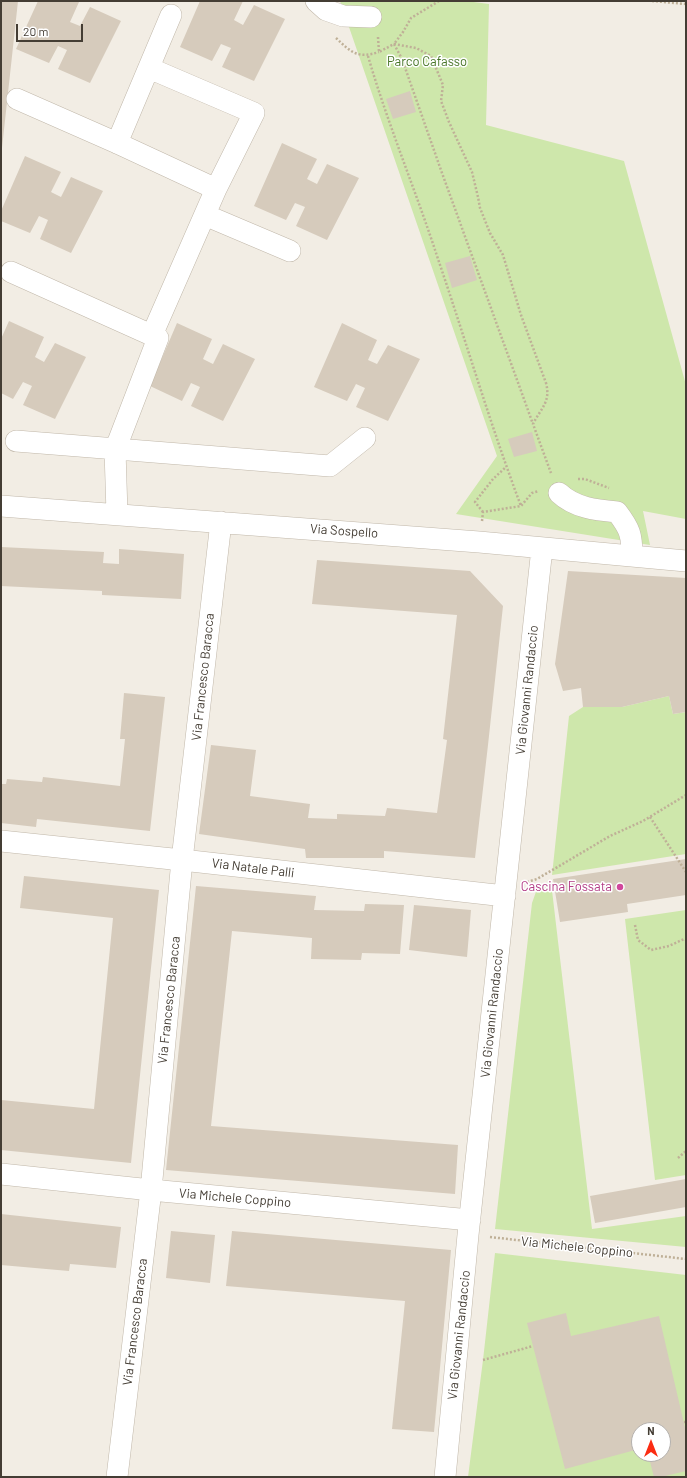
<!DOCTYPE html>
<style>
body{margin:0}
#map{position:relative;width:687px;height:1478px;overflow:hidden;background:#f2ede4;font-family:Barlow,sans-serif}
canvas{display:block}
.frame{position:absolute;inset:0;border:2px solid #443d34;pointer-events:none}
.north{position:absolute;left:631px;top:1422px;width:40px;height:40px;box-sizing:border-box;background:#fff;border:1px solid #b4b1ae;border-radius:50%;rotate:0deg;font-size:11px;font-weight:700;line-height:16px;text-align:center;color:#443d34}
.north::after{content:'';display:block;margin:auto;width:14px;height:18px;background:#fb2c12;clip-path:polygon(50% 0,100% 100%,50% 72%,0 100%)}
.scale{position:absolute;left:16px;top:24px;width:67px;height:18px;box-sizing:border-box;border:2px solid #443d34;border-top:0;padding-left:5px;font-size:12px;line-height:14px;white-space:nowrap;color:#443d34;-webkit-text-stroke:3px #fff;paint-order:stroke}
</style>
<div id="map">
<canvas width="687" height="1478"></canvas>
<div class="frame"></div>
<div class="north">N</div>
<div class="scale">20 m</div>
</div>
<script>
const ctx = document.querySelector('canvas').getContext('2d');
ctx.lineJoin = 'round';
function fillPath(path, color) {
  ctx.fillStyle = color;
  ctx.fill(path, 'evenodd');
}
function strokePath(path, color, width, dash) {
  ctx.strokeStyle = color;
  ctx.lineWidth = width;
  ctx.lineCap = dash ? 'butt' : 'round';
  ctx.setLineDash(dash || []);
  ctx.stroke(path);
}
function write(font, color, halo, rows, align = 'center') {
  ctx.font = font + ' Barlow,sans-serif';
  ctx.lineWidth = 3;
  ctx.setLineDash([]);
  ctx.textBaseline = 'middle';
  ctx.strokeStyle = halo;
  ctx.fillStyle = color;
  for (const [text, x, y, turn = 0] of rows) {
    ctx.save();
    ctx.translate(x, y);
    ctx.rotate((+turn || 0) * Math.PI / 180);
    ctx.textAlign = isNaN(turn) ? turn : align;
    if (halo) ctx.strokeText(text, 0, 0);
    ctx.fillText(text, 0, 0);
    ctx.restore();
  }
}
fillPath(new Path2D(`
 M340 1H466L489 4 486 125 624 161 686 385V519L643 511 650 545 456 514 497 456Z
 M669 696 673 714 686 712V854L552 875 569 716 583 707H622Z
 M551 882 592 1229 686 1216V1247L495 1229 532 903 537 889Z
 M686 910V1175L655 1180 625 919Z
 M495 1253 686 1275V1477H468L483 1360ZM639 1430H663V1454H639Z`), '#cee7ab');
fillPath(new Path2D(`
 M1 1H18L2 148H1Z
 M38 1 79 2 70 22 80 26 90 7 121 21 90 83 58 69 67 50 58 46 49 63 16 49Z
 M200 1H243L234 20 243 25 254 5 285 19 254 81 222 67 231 48 221 44 212 61 180 47Z
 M410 91 416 112 393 119 386 99Z
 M282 143 317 159 307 179 317 184 327 164 359 178 327 240 296 226 305 207 295 203 286 220 254 206Z
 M25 156 61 172 51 192 61 197 71 177 103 191 71 253 40 239 48 220 39 216 30 233 1 221V211Z
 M470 256 477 280 452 288 445 263Z
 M9 321 44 337 35 357 44 362 55 343 86 357 55 419 23 405 32 386 23 382 13 399 1 393V339Z
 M177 323 212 339 203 359 213 364 223 344 255 359 223 421 191 406 200 387 191 383 182 401 150 386Z
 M342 323 377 340 368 360 377 364 388 345 420 359 388 421 356 407 365 388 356 384 347 401 314 387Z
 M532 432 537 451 514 457 508 439Z
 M1 547 104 552 103 563 119 564V549L184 554 181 599 102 595V591L1 586Z
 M317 560 470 571 503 606 488 745 475 858 384 851V858H306L305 849 199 834 211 745 256 750 250 796 310 804 308 818 337 819V814L385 816 387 808 437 813 447 740 443 739 457 615 312 604Z
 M568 571 686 578V712L673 714 669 696 622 707H583L581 688 563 691 555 664Z
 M124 693 165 697 150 831 37 819 36 827 1 823V784H6L7 779 42 782 43 777 120 786 125 739H120Z
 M686 859V895L627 904 628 912 560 922 553 879Z
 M24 876 159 890 131 1163 1 1150V1100L94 1109 113 918 20 908Z
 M196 886 316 896 314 910 364 911 365 904 404 905 400 954 362 953 361 960 311 959 312 938 232 931 211 1126 458 1145 455 1194 166 1170Z
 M414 905 471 910 467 957 409 950Z
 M686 1179V1207L595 1223 590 1196Z
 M1 1214 121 1227 116 1268 70 1264 69 1271 1 1265Z
 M171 1231 215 1235 210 1283 166 1278Z
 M232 1231 451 1250 434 1432 392 1429 405 1301 226 1286Z
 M566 1313 571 1336 659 1316 686 1432V1471L661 1477H654L648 1454H663V1430H639V1449L565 1469 527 1323Z`), '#d6cbbc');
const minor = new Path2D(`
 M316 1 326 10 343 16 371 17
 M149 68 254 113 216 189
 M17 99 117 143 216 189 152 335
 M117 143 171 15
 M205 215 290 251
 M11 272 158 338 115 450 117 514
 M16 441 330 466 365 438
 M559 493C575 508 596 510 617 512 630 529 632 535 632 556
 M1 506 479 542 686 561
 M1 841 182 860 505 896
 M1 1174 151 1190 470 1220
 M117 1477 151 1190 182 860 221 522
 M445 1477 468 1235 542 548`);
strokePath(minor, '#c0b7a9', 22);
strokePath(new Path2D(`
 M439 1 411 18 403 32 394 44 402 59 442 173 533 424
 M652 1 686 4
 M378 37 379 52 394 44 416 48 431 56 443 85 441 101 449 122 472 172 478 197 480 208 490 233 503 255 521 315 546 383C551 402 541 408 533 424L551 473
 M336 38C351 52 357 59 379 52
 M368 56C388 125 416 191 438 259 466 341 490 424 521 506
 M578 479H585L609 488
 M483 512 475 502 493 479 506 467
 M482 521 483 512 521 506 532 493 539 491
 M650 817 686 872
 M527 882 537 879 566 862 610 836 643 821 686 795
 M635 925 638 940 651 950 669 946 684 939 686 940
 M678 1158 686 1151
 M490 1237 686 1259
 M483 1360 533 1346
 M684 1422H686`), '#bfb097', 2.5, [2, 2]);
strokePath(minor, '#fff', 21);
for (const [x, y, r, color] of [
 [620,887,4,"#d1479c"]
]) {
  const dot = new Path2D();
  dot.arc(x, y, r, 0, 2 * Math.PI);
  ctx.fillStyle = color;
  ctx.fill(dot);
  strokePath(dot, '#fff', 1.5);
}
write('13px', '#487527', '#fff', [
 ["Parco Cafasso",427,62]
]);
write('13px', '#443d34', '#fff', [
 ["Via Sospello",344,531,4],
 ["Via Francesco Baracca",203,677,-84],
 ["Via Giovanni Randaccio",527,690,-84],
 ["Via Natale Palli",253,868,7],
 ["Via Francesco Baracca",169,1000,-84],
 ["Via Giovanni Randaccio",492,1013,-84],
 ["Via Michele Coppino",235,1198,5],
 ["Via Michele Coppino",577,1247,6],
 ["Via Francesco Baracca",135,1322,-83],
 ["Via Giovanni Randaccio",459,1335,-84]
]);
write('13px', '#b23c85', '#fff', [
 ["Cascina Fossata",612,887]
], 'right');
</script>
